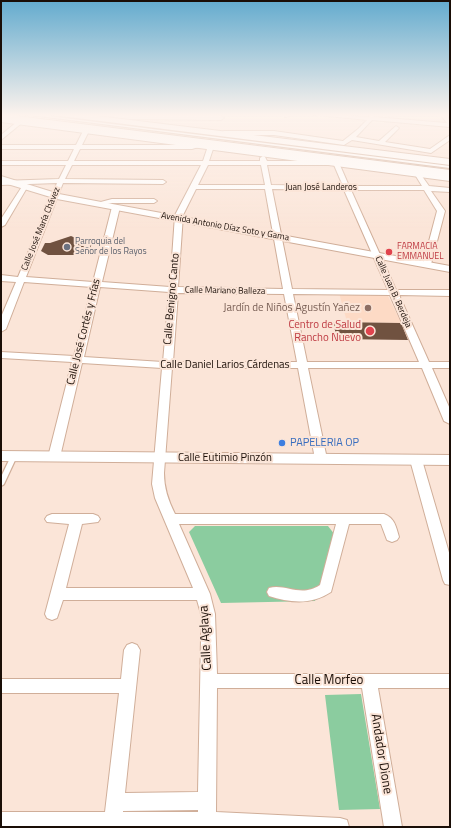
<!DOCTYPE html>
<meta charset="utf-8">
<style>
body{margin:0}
#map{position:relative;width:451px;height:828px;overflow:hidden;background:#fbe5d8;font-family:"Titillium Web",sans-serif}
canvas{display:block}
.frame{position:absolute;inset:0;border:2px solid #1a0e07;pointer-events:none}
</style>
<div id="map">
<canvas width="451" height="828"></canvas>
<div class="frame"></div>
</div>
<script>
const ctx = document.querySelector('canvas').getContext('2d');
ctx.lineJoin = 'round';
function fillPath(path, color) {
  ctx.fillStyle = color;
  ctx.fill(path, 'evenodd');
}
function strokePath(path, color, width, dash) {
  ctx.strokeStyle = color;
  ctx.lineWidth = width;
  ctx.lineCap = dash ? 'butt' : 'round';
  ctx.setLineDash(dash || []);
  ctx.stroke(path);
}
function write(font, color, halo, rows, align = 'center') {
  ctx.font = font + ' "Titillium Web",sans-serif';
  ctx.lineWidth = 4;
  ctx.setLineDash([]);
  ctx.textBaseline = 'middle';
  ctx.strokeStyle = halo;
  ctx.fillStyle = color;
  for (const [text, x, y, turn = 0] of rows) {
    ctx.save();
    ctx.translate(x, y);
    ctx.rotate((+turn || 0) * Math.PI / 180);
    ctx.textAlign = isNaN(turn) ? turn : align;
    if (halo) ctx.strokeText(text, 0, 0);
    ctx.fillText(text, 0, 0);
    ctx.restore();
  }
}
fillPath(new Path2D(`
 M339 293 387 294 401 323 347 322Z`), '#fddac5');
fillPath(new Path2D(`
 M195 526H328L335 535 315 601 221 603 189 532Z
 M361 694 380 809 339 810 325 695Z`), '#8bcc9f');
fillPath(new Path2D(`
 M71 236 85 242H92L90 250 79 255H48L41 251 45 243H50Z
 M333 322 401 323 408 340 337 339Z`), '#705240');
const lane = new Path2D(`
 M23 114H32L450 166V168Z
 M14 454 17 456 4 484 3 485 1 486V477L11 456Z`);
const street = new Path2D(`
 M90 114 221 116 224 118 221 120 130 119Z
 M284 114H289L290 116 285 117Z
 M308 114 369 117 370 114H375L374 117 447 123 440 114H445L450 120V127L372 120 356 137 379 141 396 126 399 128 385 142 430 149 450 135V140L431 153 352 140 344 145 274 135H224L221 133 224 131H274L343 141 358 129 367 120Z
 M18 121 23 122 1 140V135Z
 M86 129 89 131 82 145H192L202 143 205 145 192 149H80L74 161H203L208 146 211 144 214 146 209 161H260V158L263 156 265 157 267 161H336L339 163 349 186H422L414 173 417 171 419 172 429 186 450 188V192L431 191 445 211 431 264 427 266 423 264 437 211 424 190H351L396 290H450V296L399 295 429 362H450V368H432L450 409V424L444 421 422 368H308L327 459 325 462H317L315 459 298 368H172L164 473C164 488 168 500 175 514H384C395 518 396 527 399 537L397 540 392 542 387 540 381 524H349L331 592C312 605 290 603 269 596L267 592 269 588C285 583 301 598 320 585L336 524H179L210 594 215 614 217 674H450V688H378L402 827H384L362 688H217L216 812 340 818 347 820 349 827H1V812H105L119 693H1V679H121L124 650 127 645 132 643 137 645 140 650 125 793 198 792 201 639V614L197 600H63L57 618 52 620 47 618 45 614 69 524 47 522 45 519 47 516 52 514H93L98 516 100 519 98 522 82 524 66 588H193L155 498 152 484 162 368 82 363 60 457 58 460H50L48 457 72 362 1 358V352L74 356 92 287 24 282 6 329 1 332V317L16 282 1 281V275L18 277 57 183 1 185V181L59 179 66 165H1V161H68L74 149H1V145H76L83 131ZM72 165H201L175 215 170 287 102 282 120 207 116 205 112 207 93 282 26 277 63 183 163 184 166 182 163 180 65 179ZM208 165H261L265 185H198ZM267 165H334L343 186 271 185ZM196 189H265L283 289 178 287 183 215ZM272 189 344 190 388 290 292 289ZM100 287 169 292 163 362 84 357ZM178 293 284 294 297 362H173ZM293 294 390 295 419 362H307ZM198 810V812H123V811Z
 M23 185 28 186 5 225 1 227V219Z
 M112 199H154L157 201 154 203H112L96 206 93 204Z
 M416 456 420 457 422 460 450 556V585L445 584 443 580 410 460 412 457Z`);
const secondary = new Path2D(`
 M58 114H81L450 159V165L61 116Z
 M1 118 450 175V181L1 122Z
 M1 176 59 194 96 201 450 266V272L57 199 1 182Z
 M1 451 450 455V465L1 461Z`);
const highway = new Path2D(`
 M1 114 450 170V176L1 119Z`);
strokePath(lane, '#d0ae99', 2.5);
strokePath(street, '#d0ae99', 2);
strokePath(secondary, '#d0ae99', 2);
strokePath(highway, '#d0ae99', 2);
fillPath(lane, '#fff');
fillPath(street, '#fff');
fillPath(secondary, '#fff');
fillPath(highway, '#fff');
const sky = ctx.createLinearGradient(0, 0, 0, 230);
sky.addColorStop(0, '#63abce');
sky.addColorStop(0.5, '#fdf3ed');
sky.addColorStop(1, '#fdf3ed00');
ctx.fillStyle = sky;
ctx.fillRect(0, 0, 451, 230);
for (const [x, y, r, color] of [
 [67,247,4,"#6b7280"],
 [389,252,4,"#e0444e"],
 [368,308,4,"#8d6e63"],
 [370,331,5,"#e0444e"],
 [282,443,4,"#3f7fe0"]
]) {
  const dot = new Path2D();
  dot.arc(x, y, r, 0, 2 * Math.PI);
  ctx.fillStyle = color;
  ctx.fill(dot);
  strokePath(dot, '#fbe5d8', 1.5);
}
write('9px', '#1a0e07', '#fbe5d8', [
 ["Juan José Landeros",321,188],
 ["Avenida Antonio Díaz Soto y Gama",225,227,10],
 ["Calle José María Chávez",41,229,-68],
 ["Calle Mariano Balleza",225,291,1],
 ["Calle Juan B. Berdeja",393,292,66]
]);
write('9px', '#5b616d', '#fbe5d8', [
 ["Parroquia del",75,242],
 ["Señor de los Rayos",75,252]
], 'left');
write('9px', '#be3a42', '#fbe5d8', [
 ["FARMACIA",397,247],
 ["EMMANUEL",397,257]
], 'left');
write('11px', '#1a0e07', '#fbe5d8', [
 ["Calle Benigno Canto",172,299,-85],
 ["Calle José Cortés y Frías",84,332,-76],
 ["Calle Daniel Larios Cárdenas",225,365],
 ["Calle Eutimio Pinzón",225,458]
]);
write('11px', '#785e54', '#fbe5d8', [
 ["Jardín de Niños Agustín Yañez",360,308]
], 'right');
write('11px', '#be3a42', '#fbe5d8', [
 ["Centro de Salud",361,325],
 ["Rancho Nuevo",361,338]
], 'right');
write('11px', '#366cbe', '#fbe5d8', [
 ["PAPELERIA OP",290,443]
], 'left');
write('13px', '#1a0e07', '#fbe5d8', [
 ["Calle Aglaya",206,638,-93],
 ["Calle Morfeo",329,681],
 ["Andador Dione",381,754,81]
]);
</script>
